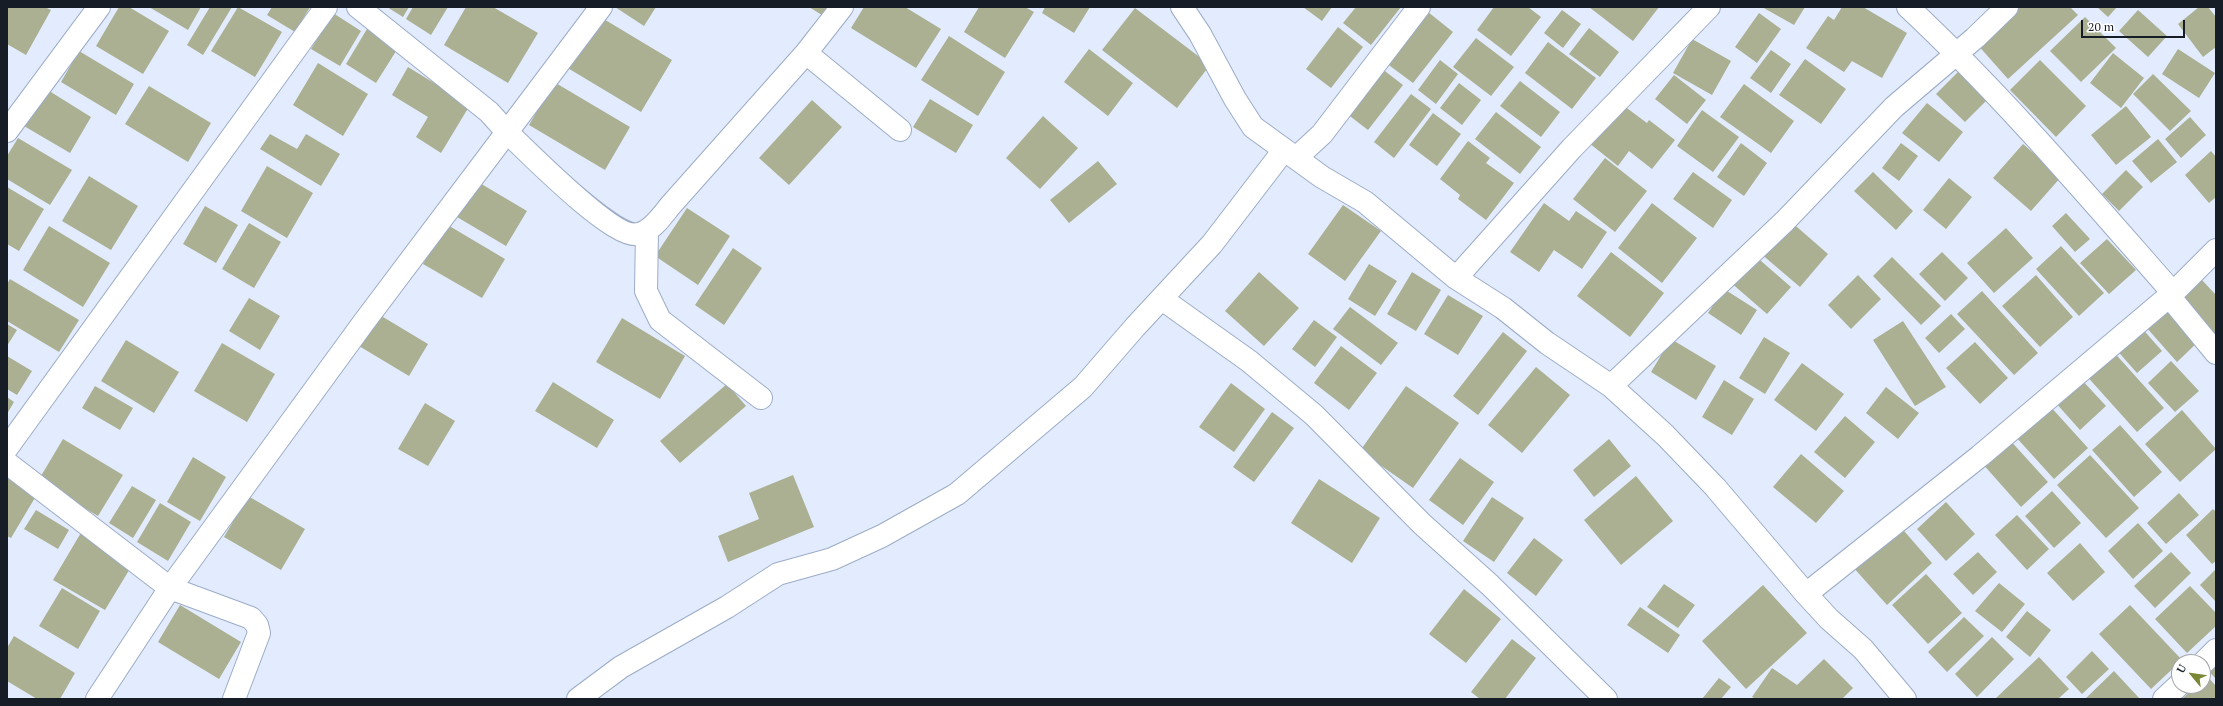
<!DOCTYPE html>
<style>
body{margin:0}
#map{position:relative;width:2223px;height:706px;overflow:hidden;background:#e2ecfe;font-family:"PT Serif",serif}
canvas{display:block}
.frame{position:absolute;inset:0;border:8px solid #171d27;pointer-events:none}
.north{position:absolute;left:2171px;top:654px;width:40px;height:40px;box-sizing:border-box;background:#fff;border:1px solid #a2a5a9;border-radius:50%;rotate:299deg;font-size:11px;font-weight:700;line-height:16px;text-align:center;color:#171d27}
.north::after{content:'';display:block;margin:auto;width:14px;height:18px;background:#7b8735;clip-path:polygon(50% 0,100% 100%,50% 72%,0 100%)}
.scale{position:absolute;left:2081px;top:20px;width:104px;height:18px;box-sizing:border-box;border:2px solid #171d27;border-top:0;padding-left:5px;font-size:12px;line-height:14px;white-space:nowrap;color:#171d27;-webkit-text-stroke:3px #fff;paint-order:stroke}
</style>
<div id="map">
<canvas width="2223" height="706"></canvas>
<div class="frame"></div>
<div class="north">U</div>
<div class="scale">20 m</div>
</div>
<script>
const ctx = document.querySelector('canvas').getContext('2d');
ctx.lineJoin = 'round';
function fillPath(path, color) {
  ctx.fillStyle = color;
  ctx.fill(path, 'evenodd');
}
function strokePath(path, color, width, dash) {
  ctx.strokeStyle = color;
  ctx.lineWidth = width;
  ctx.lineCap = dash ? 'butt' : 'round';
  ctx.setLineDash(dash || []);
  ctx.stroke(path);
}
fillPath(new Path2D(`
 M7 7H45L51 10 26 55 7 44Z
 M119 7H129L169 31 143 74 96 46Z
 M149 7H201L188 30Z
 M210 7H232L203 55 187 45Z
 M238 7 282 32 255 77 211 51Z
 M272 7H310L295 32 267 15Z
 M387 7H409L403 17Z
 M413 7H448L431 35 406 19Z
 M466 7H493L538 33 508 83 444 45Z
 M615 7H656L644 26Z
 M809 7H831L825 17Z
 M864 7H905L941 29 916 68 851 28Z
 M979 7H1025L1034 12 1005 58 964 32Z
 M1045 7H1090L1074 33 1042 13Z
 M1303 7H1332L1322 21Z
 M1356 7H1401L1371 45 1343 23Z
 M1494 7H1528L1541 17 1511 56 1477 30Z
 M1589 7H1659L1633 41Z
 M1762 7H1805L1794 25Z
 M1842 7H1863L1907 33 1882 78 1852 61 1844 72 1806 48 1828 16 1834 20Z
 M2015 7H2070L2078 15 2008 79 1976 43Z
 M2097 7H2117L2108 17Z
 M2199 7H2208L2216 17V47L2203 57 2178 24Z
 M1135 8 1210 65 1177 108 1102 50Z
 M1423 8 1453 32 1413 83 1382 60Z
 M1562 10 1581 24 1563 48 1544 33Z
 M2138 10 2167 36 2148 57 2119 31Z
 M333 13 361 31 340 66 311 49Z
 M1759 13 1781 29 1757 63 1735 47Z
 M597 15 672 60 641 112 566 67Z
 M2085 17 2116 48 2081 82 2050 51Z
 M1338 27 1363 47 1331 88 1306 69Z
 M1589 28 1619 52 1600 77 1569 54Z
 M367 29 398 48 376 83 346 64Z
 M949 36 1005 72 978 116 921 80Z
 M1476 38 1514 67 1491 96 1453 67Z
 M1692 39 1731 61 1712 95 1673 73Z
 M1548 42 1596 78 1572 109 1525 73Z
 M1089 49 1133 83 1108 116 1064 82Z
 M2178 49 2215 73 2199 98 2162 74Z
 M1771 50 1791 64 1771 93 1750 78Z
 M79 51 134 84 116 115 61 82Z
 M2113 53 2144 78 2121 108 2090 83Z
 M1805 59 1846 89 1821 124 1779 95Z
 M1440 60 1458 74 1436 104 1418 90Z
 M2040 60 2086 106 2056 137 2010 90Z
 M318 63 368 94 343 136 293 105Z
 M1377 65 1403 85 1368 130 1342 110Z
 M408 67 470 105 441 153 416 137 428 117 392 95Z
 M1958 72 1987 100 1965 122 1936 94Z
 M2153 74 2191 111 2170 131 2133 94Z
 M1674 75 1706 100 1687 124 1655 99Z
 M1520 81 1560 112 1541 137 1500 106Z
 M554 82 630 127 605 170 529 125Z
 M1459 83 1481 100 1462 125 1440 108Z
 M1744 84 1794 121 1771 153 1720 117Z
 M149 86 211 123 188 162 125 124Z
 M46 89 91 117 70 153 24 126Z
 M1411 94 1431 109 1394 158 1374 142Z
 M930 99 973 125 956 153 913 127Z
 M812 100 842 127 789 185 759 158Z
 M1620 103 1647 123 1649 120 1675 140 1652 169 1629 151 1618 166 1589 143Z
 M1927 103 1963 132 1939 162 1902 133Z
 M2126 106 2151 137 2116 165 2091 135Z
 M1702 110 1739 137 1713 172 1677 146Z
 M1496 112 1541 147 1520 174 1475 139Z
 M1433 113 1461 134 1437 166 1409 145Z
 M1043 116 1078 148 1040 189 1006 158Z
 M2190 117 2206 135 2181 158 2165 139Z
 M270 134 297 149 306 134 340 154 321 186 260 149Z
 M18 138 72 170 50 205 7 179V156Z
 M2158 139 2177 162 2151 183 2132 161Z
 M1468 141 1490 158 1486 163 1514 183 1486 220 1458 199 1460 195 1440 179Z
 M1741 143 1767 163 1744 196 1717 177Z
 M1901 143 1918 156 1899 181 1882 168Z
 M2023 144 2061 177 2031 211 1993 178Z
 M2211 151 2216 157V197L2209 203 2185 175Z
 M1605 158 1647 191 1615 232 1573 199Z
 M1098 161 1117 184 1069 223 1050 200Z
 M267 166 313 193 287 238 241 211Z
 M2126 170 2143 187 2119 211 2102 194Z
 M1693 172 1732 200 1713 228 1673 199Z
 M1873 172 1913 211 1896 230 1854 191Z
 M89 176 138 206 111 250 62 221Z
 M1949 178 1972 197 1946 229 1923 210Z
 M478 182 527 211 506 246 457 217Z
 M7 187 44 209 19 251 7 244Z
 M1544 203 1569 221 1576 211 1607 232 1582 269 1554 250 1539 272 1510 252Z
 M1652 203 1697 238 1662 283 1618 248Z
 M1343 205 1381 231 1345 281 1308 254Z
 M205 206 238 225 216 263 183 244Z
 M687 208 730 236 698 285 655 256Z
 M2066 213 2090 239 2075 252 2052 226Z
 M1789 220 1828 254 1800 287 1760 253Z
 M249 223 281 242 254 288 222 269Z
 M446 224 505 259 482 298 423 264Z
 M49 226 110 263 83 307 23 270Z
 M2006 228 2033 258 1994 293 1967 263Z
 M2107 239 2136 270 2109 294 2080 263Z
 M2061 246 2104 293 2079 316 2036 269Z
 M733 248 762 268 724 325 695 305Z
 M1611 252 1664 293 1630 337 1577 296Z
 M1942 252 1968 278 1945 301 1919 274Z
 M1753 254 1791 287 1767 314 1729 281Z
 M1892 257 1941 306 1921 325 1873 276Z
 M1369 264 1397 281 1375 316 1348 299Z
 M1259 272 1299 308 1264 346 1225 311Z
 M1412 272 1441 290 1416 331 1387 314Z
 M1858 275 1881 299 1851 329 1828 305Z
 M2036 275 2073 317 2040 347 2002 306Z
 M10 279 79 320 59 352 7 321V284Z
 M2201 279 2216 295V343L2177 301Z
 M1724 289 1757 310 1741 335 1708 313Z
 M1982 291 2038 353 2014 375 1957 314Z
 M1448 295 1483 316 1458 355 1424 334Z
 M249 298 280 316 260 350 229 331Z
 M2171 304 2202 338 2177 362 2146 327Z
 M1350 307 1398 343 1381 365 1333 329Z
 M373 311 428 344 409 376 354 343Z
 M1951 314 1965 329 1939 353 1925 338Z
 M622 318 685 356 660 399 596 362Z
 M1314 320 1337 337 1315 367 1292 349Z
 M1903 321 1946 387 1915 406 1873 340Z
 M7 324 17 330 7 346Z
 M2139 325 2162 351 2137 373 2114 347Z
 M1503 332 1527 351 1478 415 1453 396Z
 M1764 337 1790 353 1765 394 1739 378Z
 M1671 339 1716 366 1696 400 1651 372Z
 M126 340 179 372 154 413 101 381Z
 M1975 342 2008 378 1980 404 1946 368Z
 M222 343 275 374 247 422 194 391Z
 M1341 346 1377 373 1349 410 1314 383Z
 M2111 349 2164 408 2137 432 2084 373Z
 M7 356 32 371 17 395 7 389Z
 M2171 361 2199 391 2175 412 2148 383Z
 M1802 363 1844 394 1816 431 1774 400Z
 M1536 367 1570 395 1522 453 1488 425Z
 M2081 379 2106 406 2080 430 2055 402Z
 M1724 380 1754 399 1732 435 1702 417Z
 M553 382 614 420 597 448 535 411Z
 M1231 383 1265 409 1234 452 1199 427Z
 M727 384 746 406 680 463 660 441Z
 M95 386 133 408 120 430 82 408Z
 M1406 386 1459 423 1413 488 1360 451Z
 M1886 387 1919 413 1898 439 1866 413Z
 M7 397 14 402 7 414Z
 M425 403 455 421 428 466 398 449Z
 M2049 405 2088 448 2054 479 2015 436Z
 M2182 410 2216 449 2180 482 2145 444Z
 M1272 412 1294 428 1254 482 1233 467Z
 M1845 416 1875 442 1845 478 1814 452Z
 M2120 425 2162 472 2134 497 2092 450Z
 M2008 438 2048 482 2021 507 1981 462Z
 M63 439 123 475 98 516 38 481Z
 M1609 439 1631 466 1594 497 1573 470Z
 M1801 454 1844 491 1816 523 1773 487Z
 M2090 455 2139 508 2106 538 2057 485Z
 M193 457 226 477 200 521 167 502Z
 M1460 458 1494 482 1463 525 1429 500Z
 M793 475 814 527 728 562 718 536 759 519 749 493Z
 M1636 476 1673 521 1621 565 1584 520Z
 M7 478 36 496 11 538 7 536Z
 M1319 479 1380 518 1352 563 1291 523Z
 M132 486 156 500 133 538 109 523Z
 M2052 491 2081 523 2054 548 2025 516Z
 M2179 493 2199 515 2166 544 2147 523Z
 M248 496 305 529 281 570 224 537Z
 M1492 497 1524 518 1494 562 1463 541Z
 M1946 502 1975 534 1946 561 1917 529Z
 M160 503 191 522 168 561 137 542Z
 M2213 509 2216 512V561L2212 564 2186 535Z
 M36 510 69 530 58 549 24 529Z
 M2017 515 2049 549 2027 570 1995 535Z
 M2138 523 2163 551 2133 579 2108 551Z
 M1898 524 1932 563 1887 605 1852 566Z
 M82 531 134 562 105 610 53 580Z
 M1534 538 1563 560 1536 596 1507 573Z
 M2080 543 2105 572 2073 601 2047 573Z
 M1978 552 1997 572 1973 595 1953 574Z
 M2171 552 2191 573 2155 608 2134 586Z
 M2216 569V602L2200 585Z
 M1926 574 1962 613 1928 644 1892 605Z
 M1999 583 2025 604 2002 632 1975 611Z
 M1664 584 1695 605 1678 628 1647 607Z
 M1763 585 1807 633 1746 689 1702 641Z
 M2190 586 2216 613V626L2187 653 2155 619Z
 M62 588 100 611 78 649 39 626Z
 M1464 589 1501 619 1466 663 1429 634Z
 M180 605 241 642 219 679 158 642Z
 M2130 605 2182 660 2151 689 2099 634Z
 M1640 607 1680 635 1668 653 1627 625Z
 M2027 611 2051 630 2030 657 2006 637Z
 M1964 617 1984 636 1947 672 1928 652Z
 M14 636 75 673 60 699H37L7 681V648Z
 M1992 637 2014 659 1977 697 1955 674Z
 M1512 639 1536 658 1505 699H1480L1471 692Z
 M2092 651 2109 669 2082 694 2066 677Z
 M2216 652V679L2203 665Z
 M2039 657 2069 689 2058 699H1995Z
 M1824 659 1853 688 1842 699H1756L1752 697 1772 668 1797 685Z
 M2114 671 2140 699H2087L2086 698Z
 M2207 676 2216 686V699H2182L2196 686H2203V680Z
 M1719 678 1731 687 1721 699H1702Z`), '#aab091');
const street = new Path2D(`
 M358 7 489 112 507 132 601 7
 M1182 7 1200 34 1235 99 1253 127 1322 177 1365 202 1456 278 1503 308 1547 343 1611 386 1665 435 1715 487 1806 594 1829 619 1863 649 1905 699
 M1908 7C2003 96 2087 195 2173 293
 M806 53 900 130
 M7 131 99 7
 M1296 158 1322 134 1419 7
 M647 231 646 291 660 320 761 398
 M1456 278 1572 148 1709 7
 M2169 296 2216 353
 M1162 299 1249 361 1314 415 1422 524 1490 585 1606 699
 M1611 386 1785 221 1894 107 1975 38 2007 7
 M7 448 326 7
 M7 463 170 588 251 618 257 625 259 633 234 699
 M1806 594 1980 456 2173 293 2216 250
 M2203 663 2216 650
 M97 699 170 588 364 322 507 132C527 151 614 240 638 234 651 232 662 216 670 206L806 53 842 7
 M578 699 621 667 727 607 778 574 832 559 882 536 957 494 1083 387 1135 327 1212 244 1284 150
 M2164 699 2179 685`);
strokePath(street, '#9cacc7', 24);
strokePath(street, '#fff', 22);
</script>
